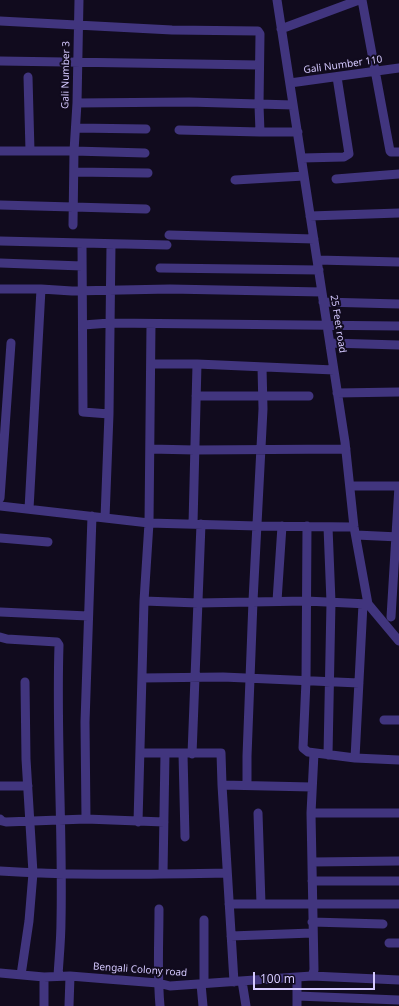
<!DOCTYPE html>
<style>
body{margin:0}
#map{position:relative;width:399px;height:1006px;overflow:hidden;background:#110b1e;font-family:"Noto Sans",sans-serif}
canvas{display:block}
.scale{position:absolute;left:253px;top:972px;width:122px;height:18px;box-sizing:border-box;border:2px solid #d5c9ff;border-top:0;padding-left:5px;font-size:12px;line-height:14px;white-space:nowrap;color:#d5c9ff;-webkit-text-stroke:3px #110b1e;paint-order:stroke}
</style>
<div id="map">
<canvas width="399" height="1006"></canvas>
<div class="scale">100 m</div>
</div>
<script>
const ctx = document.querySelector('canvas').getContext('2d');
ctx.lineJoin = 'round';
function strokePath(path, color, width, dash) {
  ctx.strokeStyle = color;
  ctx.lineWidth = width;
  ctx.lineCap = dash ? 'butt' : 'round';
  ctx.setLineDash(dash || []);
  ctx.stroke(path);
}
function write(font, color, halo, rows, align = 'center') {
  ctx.font = font + ' "Noto Sans",sans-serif';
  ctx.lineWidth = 4;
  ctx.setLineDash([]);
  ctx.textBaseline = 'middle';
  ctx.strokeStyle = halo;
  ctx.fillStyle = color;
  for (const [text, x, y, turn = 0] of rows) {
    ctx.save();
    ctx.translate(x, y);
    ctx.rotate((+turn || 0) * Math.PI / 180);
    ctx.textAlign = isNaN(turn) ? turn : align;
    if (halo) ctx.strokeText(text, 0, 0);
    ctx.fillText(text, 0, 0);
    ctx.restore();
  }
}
strokePath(new Path2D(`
 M277 0 345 442 354 527 368 604 399 641
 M362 0 390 151 391 152H399
 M0 21 172 30 258 31 260 34 259 105 260 132H298
 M281 29 359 0
 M0 61 259 65
 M28 77 30 151
 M290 83 399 68
 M77 103 189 102 293 105
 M76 128 146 129
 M179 130 260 132
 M0 151H74L145 153
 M302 158 344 157 349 154 337 77
 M74 172 148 173
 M336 179 399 174
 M235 180 304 176
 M0 205 146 209
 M310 216 399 213
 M73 225 74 151 77 103 79 0
 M169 235 314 239
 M0 241 167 245
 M82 243 83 412 109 414 105 518
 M317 260 399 262
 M0 263 82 266
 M160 268 319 270
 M0 289H41L72 291 170 289 322 292
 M323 302 399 304
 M151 324 149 523 144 601 198 603 306 601 368 604
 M83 325 110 323 399 326
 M330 343 399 345
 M151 364H197L334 370
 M337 393 399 392
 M196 396H309
 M109 414 111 244
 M150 449 195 450 346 449
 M350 486H399L391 617
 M0 498 11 343
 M0 506 149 523 257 526 354 527
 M29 509 41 289
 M193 524 197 364
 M307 526 306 681 303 748 308 752 355 758
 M356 535 399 537
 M0 538 48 542
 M277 601 282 526
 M363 604 355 758 399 760
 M0 612 88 616
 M0 637 7 639 57 642 59 645C56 737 63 829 61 921 61 940 59 958 58 976
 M142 678 223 677 359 683
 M384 720H399
 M140 753H221L222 785
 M314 753 311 813H399
 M183 754 185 837
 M192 754 201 524
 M328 755 331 602 328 527
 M247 784V756L253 601 263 409 262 367
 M0 786H28
 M258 813 261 904
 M0 819 2 821 6 822 86 819 164 822
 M86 819 85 722 92 516
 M138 822 144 601
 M312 862 399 861
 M0 871C75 876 152 874 227 873
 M163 874 165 753
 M312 881H399
 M229 904H399
 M159 909C159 942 157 974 160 1006
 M204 920V984
 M312 922 383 924
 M231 936 312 933
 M389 943H399
 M0 973 44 977 70 976 107 979 158 983 170 986 297 977V1006
 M21 975 29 921 33 873 26 759 25 682
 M312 976 399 980
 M297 977 312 976 314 970 311 813
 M242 981 246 1006
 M234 982 222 785 312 787
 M201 984 203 1006
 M297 996 399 1000
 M44 1006V977
 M69 1006 70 976`), '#41357e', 9);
write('10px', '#d5c9ff', '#110b1e', [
 ["Gali Number 110",343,65,-8],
 ["Gali Number 3",66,75,-89],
 ["25 Feet road",338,324,81],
 ["Bengali Colony road",140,970,4]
]);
</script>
